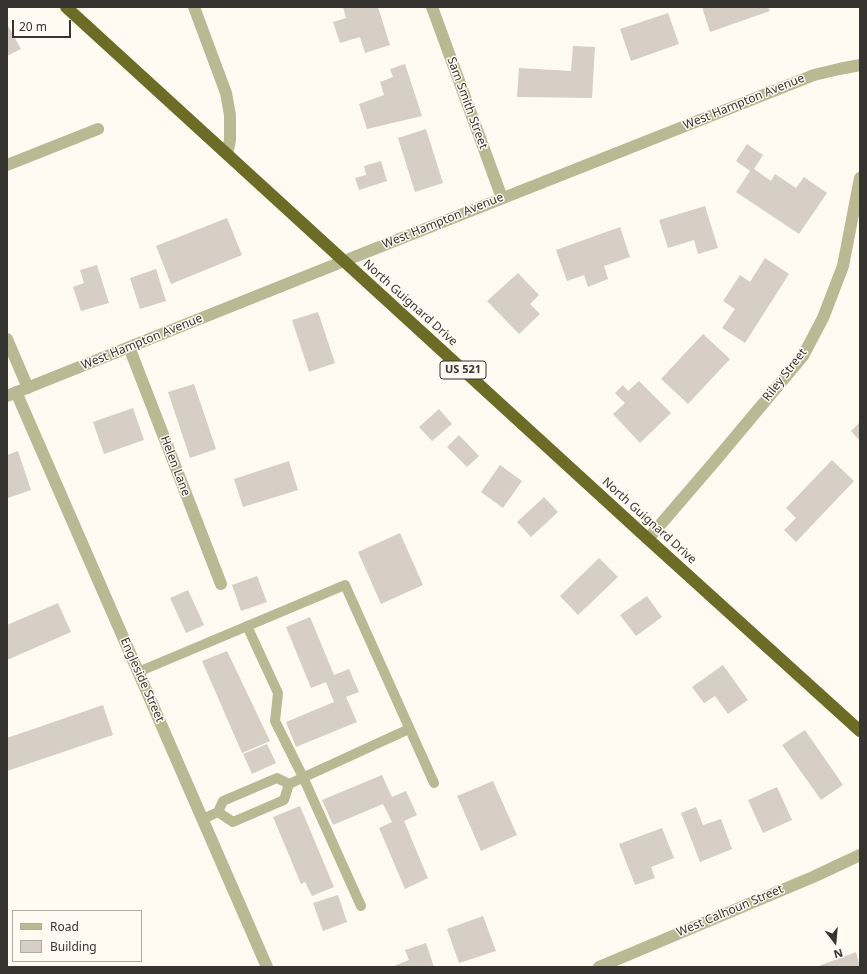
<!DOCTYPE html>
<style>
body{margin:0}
#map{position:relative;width:867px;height:974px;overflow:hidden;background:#fffbf3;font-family:"Noto Sans",sans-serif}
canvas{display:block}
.frame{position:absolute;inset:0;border:8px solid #353430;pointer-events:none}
.legend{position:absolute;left:12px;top:910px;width:130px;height:52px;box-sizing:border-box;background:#fffbf3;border:1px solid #aeaba5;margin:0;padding:5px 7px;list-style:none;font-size:12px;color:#353430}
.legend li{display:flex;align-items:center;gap:8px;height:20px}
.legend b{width:20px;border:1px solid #aeaba5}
.north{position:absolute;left:815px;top:922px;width:40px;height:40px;-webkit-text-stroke:3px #fffbf3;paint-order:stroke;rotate:164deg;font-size:11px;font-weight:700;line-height:16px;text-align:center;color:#353430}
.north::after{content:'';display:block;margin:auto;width:14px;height:18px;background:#353430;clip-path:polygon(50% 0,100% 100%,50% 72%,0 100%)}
.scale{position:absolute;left:12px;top:20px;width:59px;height:18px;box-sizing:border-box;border:2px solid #353430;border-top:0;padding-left:5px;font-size:12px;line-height:14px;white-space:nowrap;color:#353430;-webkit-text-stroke:3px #fffbf3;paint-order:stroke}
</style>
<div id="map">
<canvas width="867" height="974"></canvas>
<div class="frame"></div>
<ul class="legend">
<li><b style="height:5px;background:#b9b994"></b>Road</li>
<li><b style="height:11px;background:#d7cec6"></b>Building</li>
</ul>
<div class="north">N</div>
<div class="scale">20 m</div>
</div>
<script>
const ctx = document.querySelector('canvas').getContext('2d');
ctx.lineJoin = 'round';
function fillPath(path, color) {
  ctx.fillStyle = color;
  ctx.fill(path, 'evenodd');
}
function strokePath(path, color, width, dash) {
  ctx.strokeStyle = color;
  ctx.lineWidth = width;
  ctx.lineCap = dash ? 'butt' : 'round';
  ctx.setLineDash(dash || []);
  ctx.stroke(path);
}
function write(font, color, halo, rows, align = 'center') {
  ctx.font = font + ' "Noto Sans",sans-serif';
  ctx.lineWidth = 3;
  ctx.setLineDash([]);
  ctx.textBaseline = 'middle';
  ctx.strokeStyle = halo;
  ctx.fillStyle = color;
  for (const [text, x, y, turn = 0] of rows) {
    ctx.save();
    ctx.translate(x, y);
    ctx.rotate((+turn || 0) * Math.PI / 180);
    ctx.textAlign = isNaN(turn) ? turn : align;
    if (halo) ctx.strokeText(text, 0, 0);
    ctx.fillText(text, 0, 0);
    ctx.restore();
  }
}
fillPath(new Path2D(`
 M343 7H378L390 45 365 53 360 37 340 43 333 22 346 18Z
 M702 7H768L770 11 710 32Z
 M668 13 679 44 631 61 620 29Z
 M7 24 21 49 7 56Z
 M573 46 595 47 592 98 517 97 519 68 571 71Z
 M405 64 422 116 367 129 359 104 384 95 380 82 393 77 390 69Z
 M426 129 443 183 415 192 398 138Z
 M747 144 763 155 754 169 771 181 775 174 796 188 804 177 827 193 799 234 736 192 750 171 736 161Z
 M381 161 387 181 359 190 355 178 366 175 364 166Z
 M705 206 718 248 698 254 694 240 668 248 659 220Z
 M227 218 242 255 171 284 156 246Z
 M620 227 630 257 604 266 608 279 588 287 584 275 567 281 556 250Z
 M765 258 789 274 745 343 722 328 735 309 723 301 740 275 750 282Z
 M97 265 109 303 81 311 73 287 84 283 80 270Z
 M156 269 166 301 140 309 130 278Z
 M518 273 539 295 530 304 540 314 519 334 487 301Z
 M318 312 335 363 309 372 292 320Z
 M703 334 730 359 688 404 661 379Z
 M639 381 671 413 640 443 613 414 625 403 615 393 623 385 628 391Z
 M194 384 216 449 190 458 168 392Z
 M133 408 144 440 104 454 93 422Z
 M439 409 452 424 432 441 419 427Z
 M860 422V441L851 431Z
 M459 435 479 456 467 467 447 447Z
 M18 451 31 490 8 498 7 455Z
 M832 460 854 481 796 542 784 530 796 518 786 508Z
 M289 461 298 490 243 507 234 479Z
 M500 465 522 481 503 508 481 492Z
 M544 497 558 512 531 537 517 522Z
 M400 533 423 585 381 604 358 552Z
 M599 558 618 577 578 615 560 596Z
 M257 576 267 602 241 611 232 585Z
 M188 590 204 625 186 633 170 598Z
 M647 596 662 617 636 636 620 615Z
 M58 603 71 632 7 660V625Z
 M310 617 334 675 349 669 359 692 346 697 357 722 296 747 286 722 334 702 326 682 311 688 286 627Z
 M227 651 270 741 242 753 202 661Z
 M723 665 748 700 728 714 715 696 704 703 692 687Z
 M103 705 113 735 7 771V738Z
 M805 730 843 785 821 800 782 745Z
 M267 744 276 763 252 774 243 754Z
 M382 775 392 797 406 791 417 815 404 821 428 878 405 889 379 828 392 822 383 804 333 825 322 800Z
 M493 781 517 835 481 851 457 796Z
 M777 787 792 820 763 833 748 800Z
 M300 806 334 887 312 896 305 882 301 884 273 817Z
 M696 807 703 825 721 819 732 849 700 862 681 813Z
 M662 828 674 858 651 867 655 878 635 885 619 844Z
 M338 895 347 922 323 931 313 903Z
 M483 916 496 951 459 963 447 929Z
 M426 943 434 967H394V966L409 960 405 950Z
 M856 952 860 967H816Z`), '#d7cec6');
strokePath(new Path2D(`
 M247 626 278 693 275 721 303 777 361 906
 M138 672 345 585 434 783
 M218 812 233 822 284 800 289 784 409 729
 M203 819 218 812 223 801 277 778 289 784`), '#b9b994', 10);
strokePath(new Path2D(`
 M194 7 226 93 230 115V140L227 154
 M432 7 502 198
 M7 165 98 129
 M7 339 28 388
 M129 347 221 584
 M16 392 267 967
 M7 396 344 261 814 75 839 69 860 65
 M648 539 715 461 803 356 823 318 843 266 860 178
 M599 967 813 877 860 855`), '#b9b994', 12);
strokePath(new Path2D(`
 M66 7 648 539 860 731`), '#6c6c26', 12);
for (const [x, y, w] of [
 [463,370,46]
]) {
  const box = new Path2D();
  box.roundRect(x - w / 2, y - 9, w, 18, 3);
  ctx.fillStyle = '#fffbf3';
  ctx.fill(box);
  strokePath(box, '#353430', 1);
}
write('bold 11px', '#353430', null, [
 ["US 521",463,370]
]);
write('12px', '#353430', '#fffbf3', [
 ["West Hampton Avenue",744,102,-22],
 ["Sam Smith Street",467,103,70],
 ["West Hampton Avenue",443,221,-22],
 ["North Guignard Drive",410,303,42],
 ["West Hampton Avenue",142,342,-22],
 ["Riley Street",785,375,-52],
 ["Helen Lane",175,466,69],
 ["North Guignard Drive",649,521,42],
 ["Engleside Street",142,680,66],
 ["West Calhoun Street",730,911,-23]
]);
</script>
